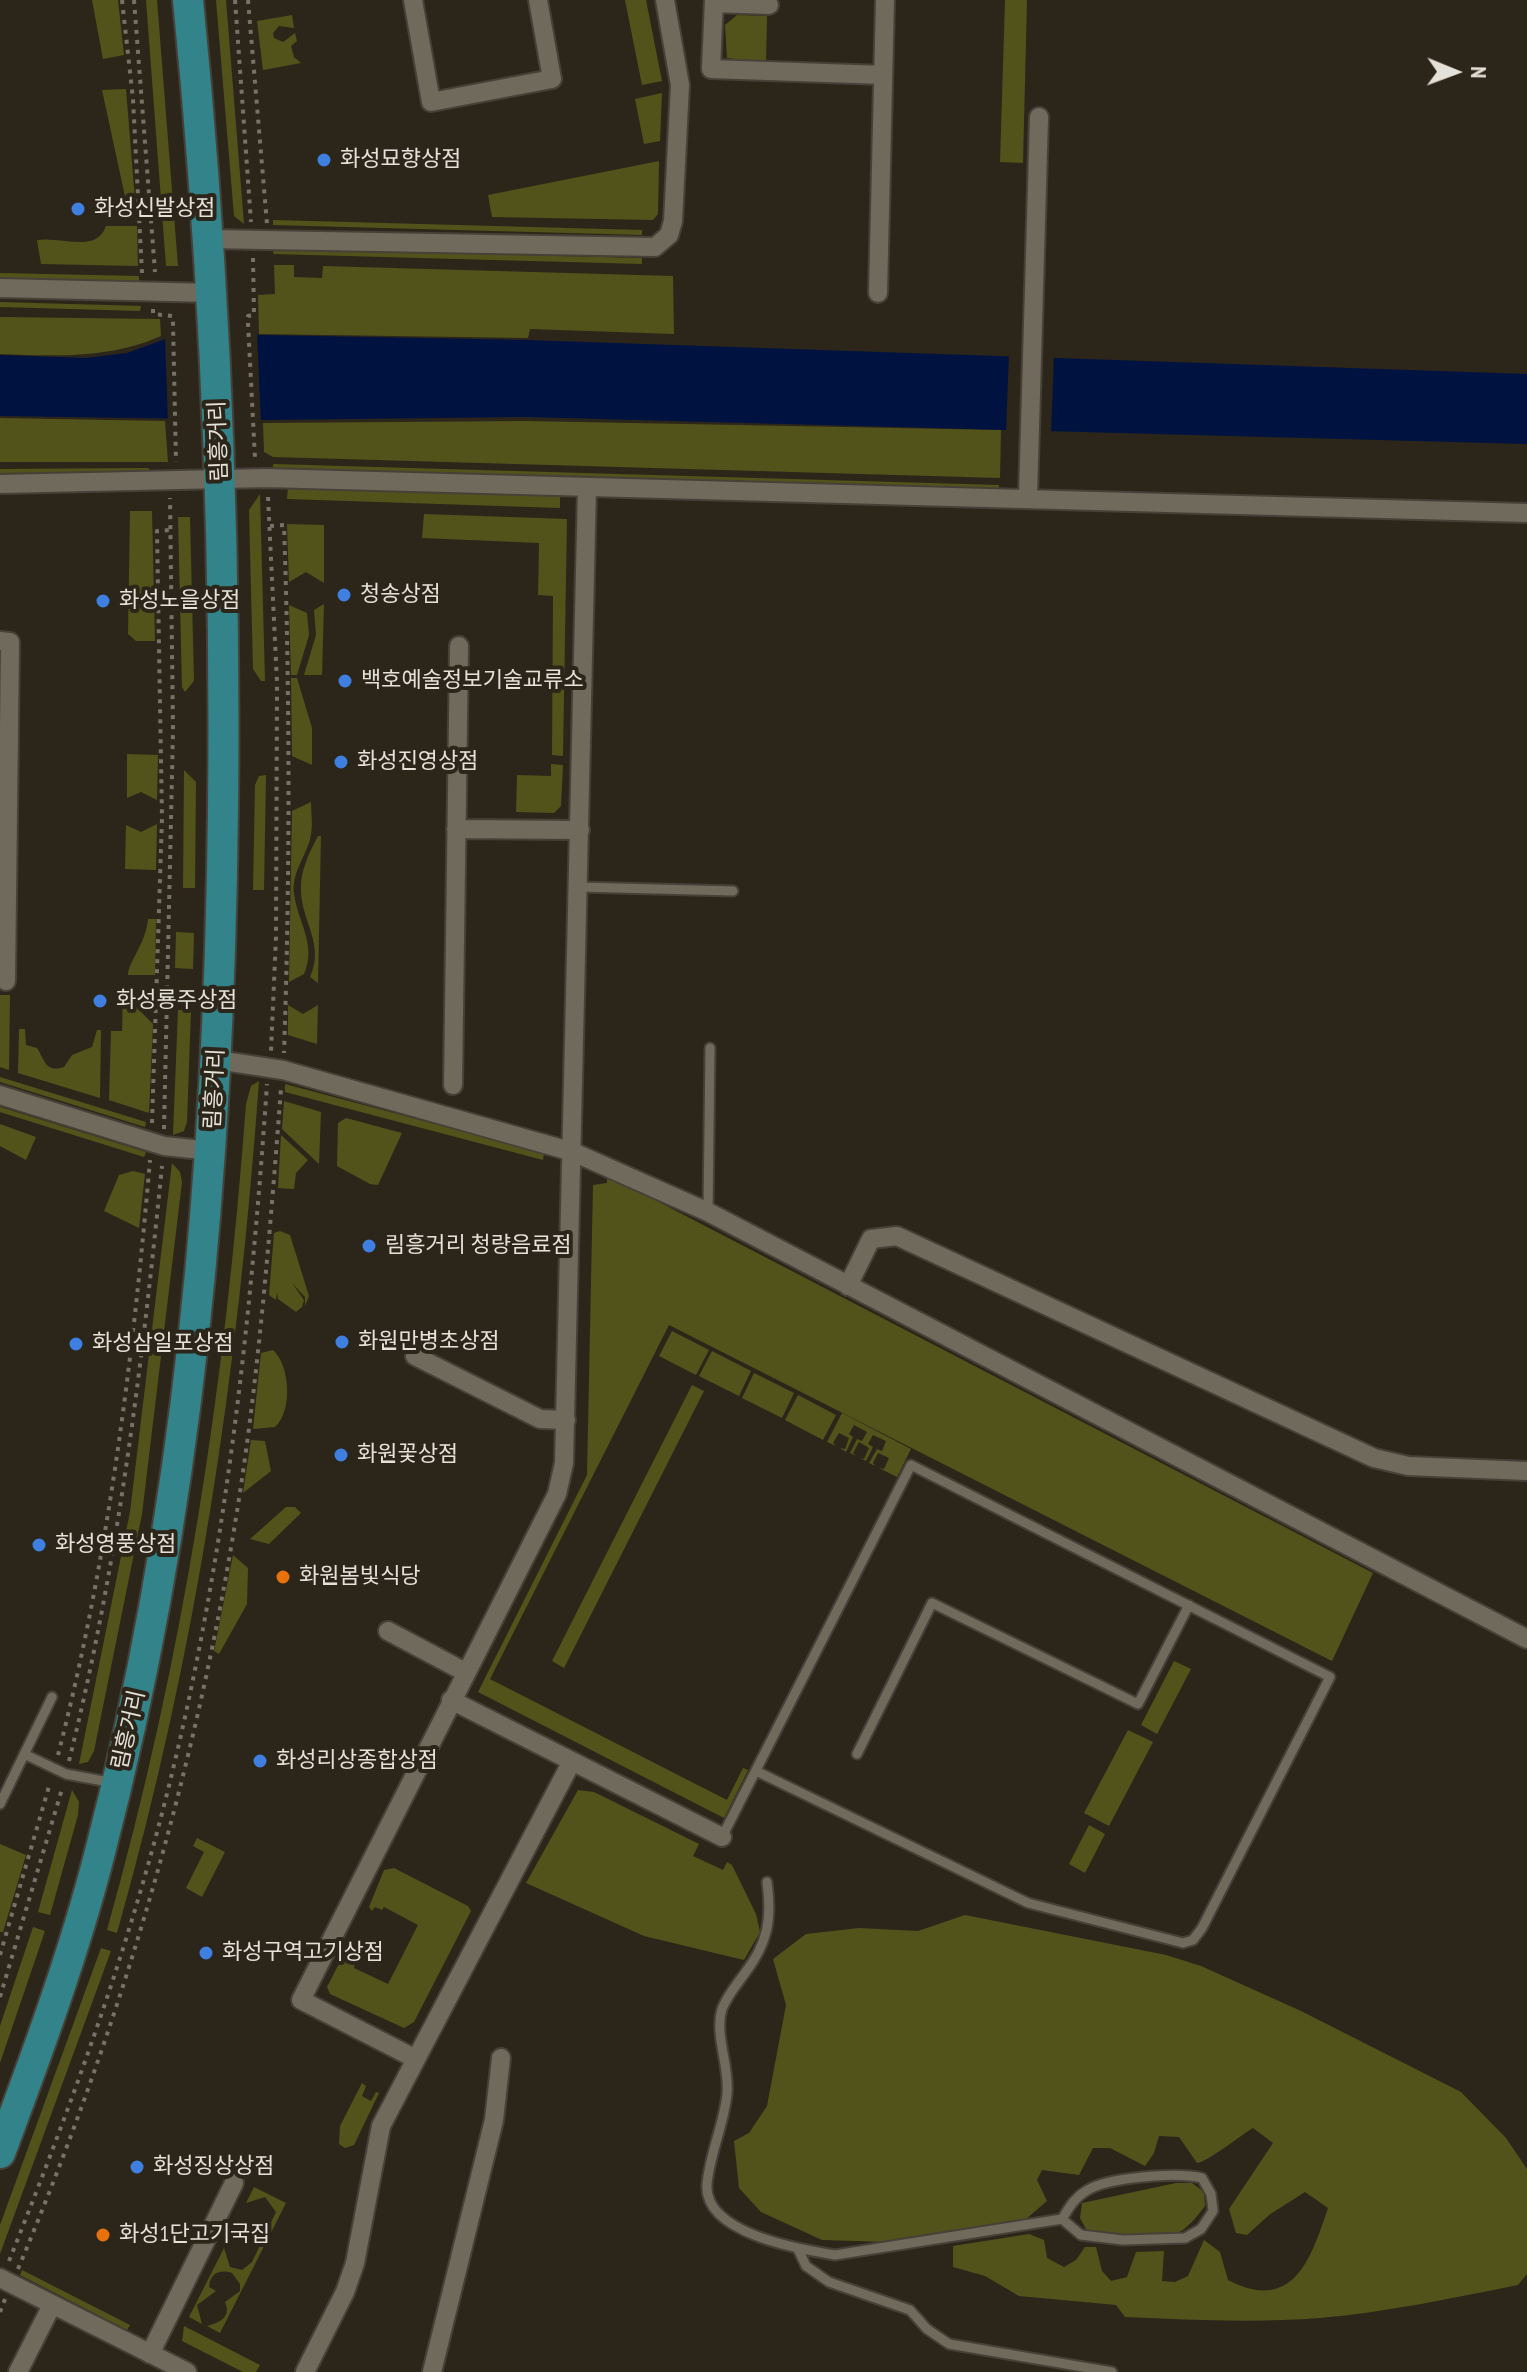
<!DOCTYPE html>
<meta charset="utf-8">
<style>
body{margin:0}
#map{position:relative;width:1527px;height:2372px;overflow:hidden;background:#2c261a;font-family:"PT Sans Narrow",sans-serif}
canvas{display:block}
.north{position:absolute;left:1415px;top:32px;width:80px;height:80px;-webkit-text-stroke:6px #2c261a;paint-order:stroke;rotate:91deg;font-size:22px;font-weight:700;line-height:32px;text-align:center;color:#e4e1d9}
.north::after{content:'';display:block;margin:auto;width:28px;height:36px;background:#e4e1d9;clip-path:polygon(50% 0,100% 100%,50% 72%,0 100%)}
</style>
<div id="map">
<canvas width="1527" height="2372"></canvas>
<div class="north">N</div>
</div>
<script>
const ctx = document.querySelector('canvas').getContext('2d');
ctx.lineJoin = 'round';
function fillPath(path, color) {
  ctx.fillStyle = color;
  ctx.fill(path, 'evenodd');
}
function strokePath(path, color, width, dash) {
  ctx.strokeStyle = color;
  ctx.lineWidth = width;
  ctx.lineCap = dash ? 'butt' : 'round';
  ctx.setLineDash(dash || []);
  ctx.stroke(path);
}
function write(font, color, halo, rows, align = 'center') {
  ctx.font = font + ' "PT Sans Narrow","Noto Sans KR",sans-serif';
  ctx.lineWidth = 8;
  ctx.setLineDash([]);
  ctx.textBaseline = 'middle';
  ctx.strokeStyle = halo;
  ctx.fillStyle = color;
  for (const [text, x, y, turn = 0] of rows) {
    ctx.save();
    ctx.translate(x, y);
    ctx.rotate((+turn || 0) * Math.PI / 180);
    ctx.textAlign = isNaN(turn) ? turn : align;
    if (halo) ctx.strokeText(text, 0, 0);
    ctx.fillText(text, 0, 0);
    ctx.restore();
  }
}
fillPath(new Path2D(`
 M92 0H118L124 55 103 59Z
 M146 0H157L178 266H166Z
 M216 0H226L244 224 234 216Z
 M625 0H646L662 81 642 85Z
 M1005 0H1027L1023 163 1000 162Z
 M292 15 294 28 279 26 273 33 274 38 283 42 295 33 297 41 291 46 294 57 301 63 263 70 257 21Z
 M737 15 767 16 766 63 727 58 725 25Z
 M126 89 135 200 126 201 102 90Z
 M662 93 660 141 644 144 635 99Z
 M659 161 658 214 653 220 492 217 488 195Z
 M273 220 642 230V235L273 225Z
 M106 226H137L138 266 41 264 37 240C62 236 96 254 106 226Z
 M274 249 642 258V264L273 254Z
 M274 265H294V277L322 278 323 266 673 276 674 334 530 329 528 338 259 334 258 295 275 294Z
 M0 273 139 276V282L0 278Z
 M0 302 141 306 140 311 0 307Z
 M0 317 160 319 161 336C109 359 56 356 0 354Z
 M0 418 165 421 168 462H0Z
 M526 421 1001 430 1000 478 273 457 264 452 263 423Z
 M273 464 999 485V489L273 468Z
 M149 468V472L0 473V469Z
 M288 487 560 496V508L287 499Z
 M260 494 265 681H261L253 669 249 510Z
 M130 511H152L155 641H136L128 634Z
 M424 514 567 519 563 756 552 755 553 596 538 595 539 543 422 538Z
 M178 517H190L194 681 185 692 182 687Z
 M287 524 324 525V583L306 572 289 582Z
 M324 604 322 675H304L316 635 314 610Z
 M289 605 307 613 309 635 297 675H291Z
 M291 678H297L312 728V765L292 756Z
 M127 754 158 755 157 800 141 792 127 798Z
 M551 764 563 765 561 806 554 813 516 812 517 775 551 776Z
 M184 770 196 782 195 888H183Z
 M266 775 264 890H253L255 785 259 776Z
 M311 802C311 812 313 824 311 834 308 855 291 871 294 894 298 923 317 944 304 974L289 982 292 811Z
 M157 824 156 870 125 869 126 825 141 832Z
 M318 836H321L318 983 310 977C325 944 302 923 301 891 300 871 309 853 318 836Z
 M148 919H156L155 975H128C128 963 146 943 148 919Z
 M176 932 194 933 193 969 175 968Z
 M123 994 153 1024 149 1113 109 1100 111 1031H122Z
 M0 995H10L9 1070 0 1067Z
 M288 1005 303 1014 318 1005 317 1044 288 1035Z
 M178 1010H191L187 1122 184 1131 173 1135Z
 M19 1029H25L26 1045 37 1048C45 1060 45 1073 64 1067L72 1055 92 1047 97 1030H101L100 1098 18 1073Z
 M0 1077 146 1122 145 1127 0 1082Z
 M259 1081C238 1373 197 1652 117 1933L107 1930C184 1657 225 1387 246 1104L251 1086Z
 M285 1084 544 1153 543 1160 285 1092Z
 M284 1101 321 1112 319 1164 282 1129Z
 M0 1107 146 1152 144 1157 0 1112Z
 M346 1118 402 1133 378 1185 370 1184 337 1166 338 1123Z
 M0 1124 36 1137 26 1160 0 1146Z
 M281 1135 308 1160 296 1173 294 1189 278 1188Z
 M172 1163 180 1172 182 1182 142 1514 94 1751 88 1762 79 1764 130 1512Z
 M133 1171 145 1174 139 1228 104 1211 119 1175Z
 M607 1175 1373 1573 1332 1661 669 1325 490 1679 727 1800 743 1768 748 1770 724 1818 478 1692 587 1475 593 1185 607 1183Z
 M280 1231 290 1235 309 1296 305 1306V1297L292 1283 304 1300 302 1307 296 1312 278 1299 277 1292 276 1300 269 1295 274 1233Z
 M672 1331 709 1350 696 1375 659 1356Z
 M273 1350C290 1365 293 1411 275 1427L253 1429 261 1353Z
 M712 1351 751 1371 739 1396 699 1376Z
 M754 1373 794 1393 782 1418 742 1398Z
 M692 1385 704 1391 564 1668 552 1661Z
 M798 1395 836 1415 823 1440 785 1420Z
 M842 1413 911 1449 897 1477 879 1468 884 1469 889 1458 878 1453 873 1463 875 1466 869 1463 877 1449 882 1451 886 1441 873 1435 868 1444 873 1447 866 1461 860 1458 864 1459 869 1448 859 1442 853 1453 856 1456 850 1453 857 1439 862 1441 867 1432 854 1425 849 1434 853 1437 846 1452 840 1448 845 1449 849 1438 839 1433 833 1443 836 1446 827 1442Z
 M251 1440 265 1441 271 1471 243 1493Z
 M286 1507H295L301 1513 269 1544 250 1539Z
 M233 1555 248 1568 247 1604 219 1654 214 1651Z
 M1174 1661 1191 1669 1157 1734 1141 1725Z
 M1128 1730 1153 1742 1109 1826 1084 1813Z
 M72 1790 79 1802 78 1815 50 1915 38 1912Z
 M578 1790 594 1792 699 1844 693 1856 723 1870 727 1862 732 1865 756 1914 760 1932 744 1960 644 1936 526 1883Z
 M1089 1825 1105 1834 1085 1873 1069 1864Z
 M197 1838 225 1852 202 1897 186 1888 204 1852 193 1846Z
 M0 1844 26 1855 3 1932H0Z
 M394 1868 468 1906 471 1911 414 2022 404 2028 330 1994 327 1987 346 1950 352 1952 348 1959 355 1963 354 1968 388 1984 418 1925 384 1907 382 1910 375 1907 372 1911 369 1907 384 1870Z
 M965 1915 1166 1955 1201 1966 1301 2011 1461 2092 1506 2138 1527 2169V2274L1518 2285C1453 2298 1387 2312 1320 2318 1256 2323 1189 2320 1125 2317L1116 2305 1019 2296 985 2276 953 2267V2246L1029 2234 1044 2240 1047 2258 1064 2267 1076 2260 1085 2247H1096L1102 2271 1111 2281 1127 2277 1136 2252 1164 2251 1162 2281 1175 2282 1188 2276 1204 2240 1220 2252 1228 2280C1293 2314 1311 2259 1328 2208L1305 2192 1269 2215 1247 2235 1236 2233 1229 2209 1273 2143 1253 2128C1241 2135 1206 2163 1197 2163L1179 2137 1159 2136 1154 2153 1145 2166 1110 2148H1093L1079 2175 1042 2170 1037 2180 1047 2201 1026 2219 890 2242 822 2240 761 2212 739 2188 734 2141 749 2133 767 2106 786 2005 773 1959 806 1934 859 1928 918 1931Z
 M33 1927 45 1931 0 2063V2026Z
 M101 1948 111 1951 0 2254V2225Z
 M362 2083 366 2086 362 2096 371 2101 376 2092 379 2093 354 2145 345 2148 339 2144 340 2126Z
 M1176 2183H1192L1204 2192 1205 2206C1199 2214 1191 2224 1183 2230 1164 2242 1109 2235 1087 2231L1080 2218 1082 2203Z
 M254 2187 286 2203 220 2333 207 2326C218 2323 232 2318 225 2302L240 2291V2284L232 2273C220 2269 210 2273 209 2287L216 2291 197 2305 202 2324 189 2317 224 2248 230 2267 242 2270 252 2262 276 2212 265 2197 246 2203Z
 M22 2270 130 2325 127 2330 20 2275Z
 M184 2326 260 2365 256 2372H243L182 2341Z`), '#52531a');
fillPath(new Path2D(`
 M263 335 527 340 1527 374V444L525 417 268 420 0 416V355L86 358 127 353 168 338Z`), '#001340');
fillPath(new Path2D(`
 M257 331 261 424H168L165 335Z
 M1009 353 1054 354 1051 433 1006 432Z`), '#2c261a');
const lane = new Path2D(`
 M579 887 733 891
 M708 1212 710 1048
 M24 1754 66 1774 114 1783
 M857 1754 932 1603 1138 1704 1189 1605
 M0 1804 52 1697
 M722 1837 911 1465 1330 1677 1202 1928 1193 1940 1183 1943 1028 1903 756 1771
 M767 1882C772 1919 768 1943 745 1973 737 1984 727 1996 722 2009 714 2034 730 2067 727 2094 724 2124 710 2153 707 2184 703 2233 798 2249 835 2255L1062 2219C1069 2208 1074 2198 1086 2191 1107 2177 1177 2172 1202 2178L1211 2194 1213 2211 1201 2229 1185 2238 1123 2240 1081 2235 1062 2219
 M798 2249 806 2266 829 2282 910 2310 927 2329 949 2344 1112 2372`);
const street = new Path2D(`
 M413 0 431 102 552 79 538 0
 M714 0 711 69 883 75
 M714 3 769 5
 M209 239 655 247 669 235 673 221 680 85 665 0
 M0 288 213 293
 M878 293 885 0
 M0 484 267 478 1527 513
 M1028 496 1039 117
 M0 641 10 642 6 981
 M456 829 580 830
 M217 1060 283 1070 573 1152 708 1212 1527 1639
 M453 1085 459 646
 M0 1095 164 1146 211 1151
 M848 1286 871 1239 897 1236 1374 1458 1408 1466 1527 1471
 M415 1356 540 1419 566 1420
 M388 1631 465 1672
 M451 1700 722 1837
 M416 2059 301 2000 557 1494 564 1463 587 487
 M0 2278 187 2372
 M150 2354 234 2183
 M18 2372 52 2305
 M305 2372 345 2292 355 2263 381 2126 571 1763
 M432 2372 494 2120 501 2058`);
const primary = new Path2D(`
 M0 2153C37 2054 74 1954 100 1852 190 1507 219 1165 223 810 226 539 215 269 188 0`);
strokePath(lane, '#464138', 13);
strokePath(street, '#464138', 22);
strokePath(primary, '#464138', 34);
strokePath(new Path2D(`
 M122 0 133 99 142 273
 M134 0 155 272
 M235 0 251 222
 M248 0 267 224
 M253 258 254 315 248 316V323L255 459
 M153 309V314L172 316 173 323 176 462
 M268 497 277 682 276 937 271 1051
 M270 526 284 525C290 701 290 877 284 1053
 M152 1123 162 818 157 531 170 530
 M164 1129 173 730 170 498
 M58 1755C108 1561 133 1359 150 1160
 M69 1761C118 1565 142 1366 162 1166
 M0 1955 50 1783
 M0 1997 62 1789
 M9 2261C61 2131 110 2000 148 1865 220 1610 249 1347 267 1084
 M18 2269C130 2003 210 1722 248 1436 263 1321 272 1205 281 1089
 M0 2312 5 2299`), '#777268', 4, [4, 6]);
strokePath(lane, '#706a5c', 9);
strokePath(street, '#706a5c', 18);
strokePath(primary, '#32838a', 30);
for (const [x, y, r, color] of [
 [324,160,8,"#3f7fe0"],
 [78,209,8,"#3f7fe0"],
 [344,595,8,"#3f7fe0"],
 [103,601,8,"#3f7fe0"],
 [345,681,8,"#3f7fe0"],
 [341,762,8,"#3f7fe0"],
 [100,1001,8,"#3f7fe0"],
 [369,1246,8,"#3f7fe0"],
 [342,1342,8,"#3f7fe0"],
 [76,1344,8,"#3f7fe0"],
 [341,1455,8,"#3f7fe0"],
 [39,1545,8,"#3f7fe0"],
 [283,1577,8,"#e8710a"],
 [260,1761,8,"#3f7fe0"],
 [206,1953,8,"#3f7fe0"],
 [137,2167,8,"#3f7fe0"],
 [103,2235,8,"#e8710a"]
]) {
  const dot = new Path2D();
  dot.arc(x, y, r, 0, 2 * Math.PI);
  ctx.fillStyle = color;
  ctx.fill(dot);
  strokePath(dot, '#2c261a', 3);
}
write('22px', '#e4e1d9', '#2c261a', [
 ["화성묘향상점",340,160],
 ["화성신발상점",94,209],
 ["청송상점",360,595],
 ["화성노을상점",119,601],
 ["백호예술정보기술교류소",361,681],
 ["화성진영상점",357,762],
 ["화성룡주상점",116,1001],
 ["림흥거리 청량음료점",385,1246],
 ["화원만병초상점",358,1342],
 ["화성삼일포상점",92,1344],
 ["화원꽃상점",357,1455],
 ["화성영풍상점",55,1545],
 ["화원봄빛식당",299,1577],
 ["화성리상종합상점",276,1761],
 ["화성구역고기상점",222,1953],
 ["화성징상상점",153,2167],
 ["화성1단고기국집",119,2235]
], 'left');
write('22px', '#e4e1d9', '#2c261a', [
 ["림흥거리",219,441,-92],
 ["림흥거리",215,1089,-87],
 ["림흥거리",129,1730,-77]
]);
</script>
